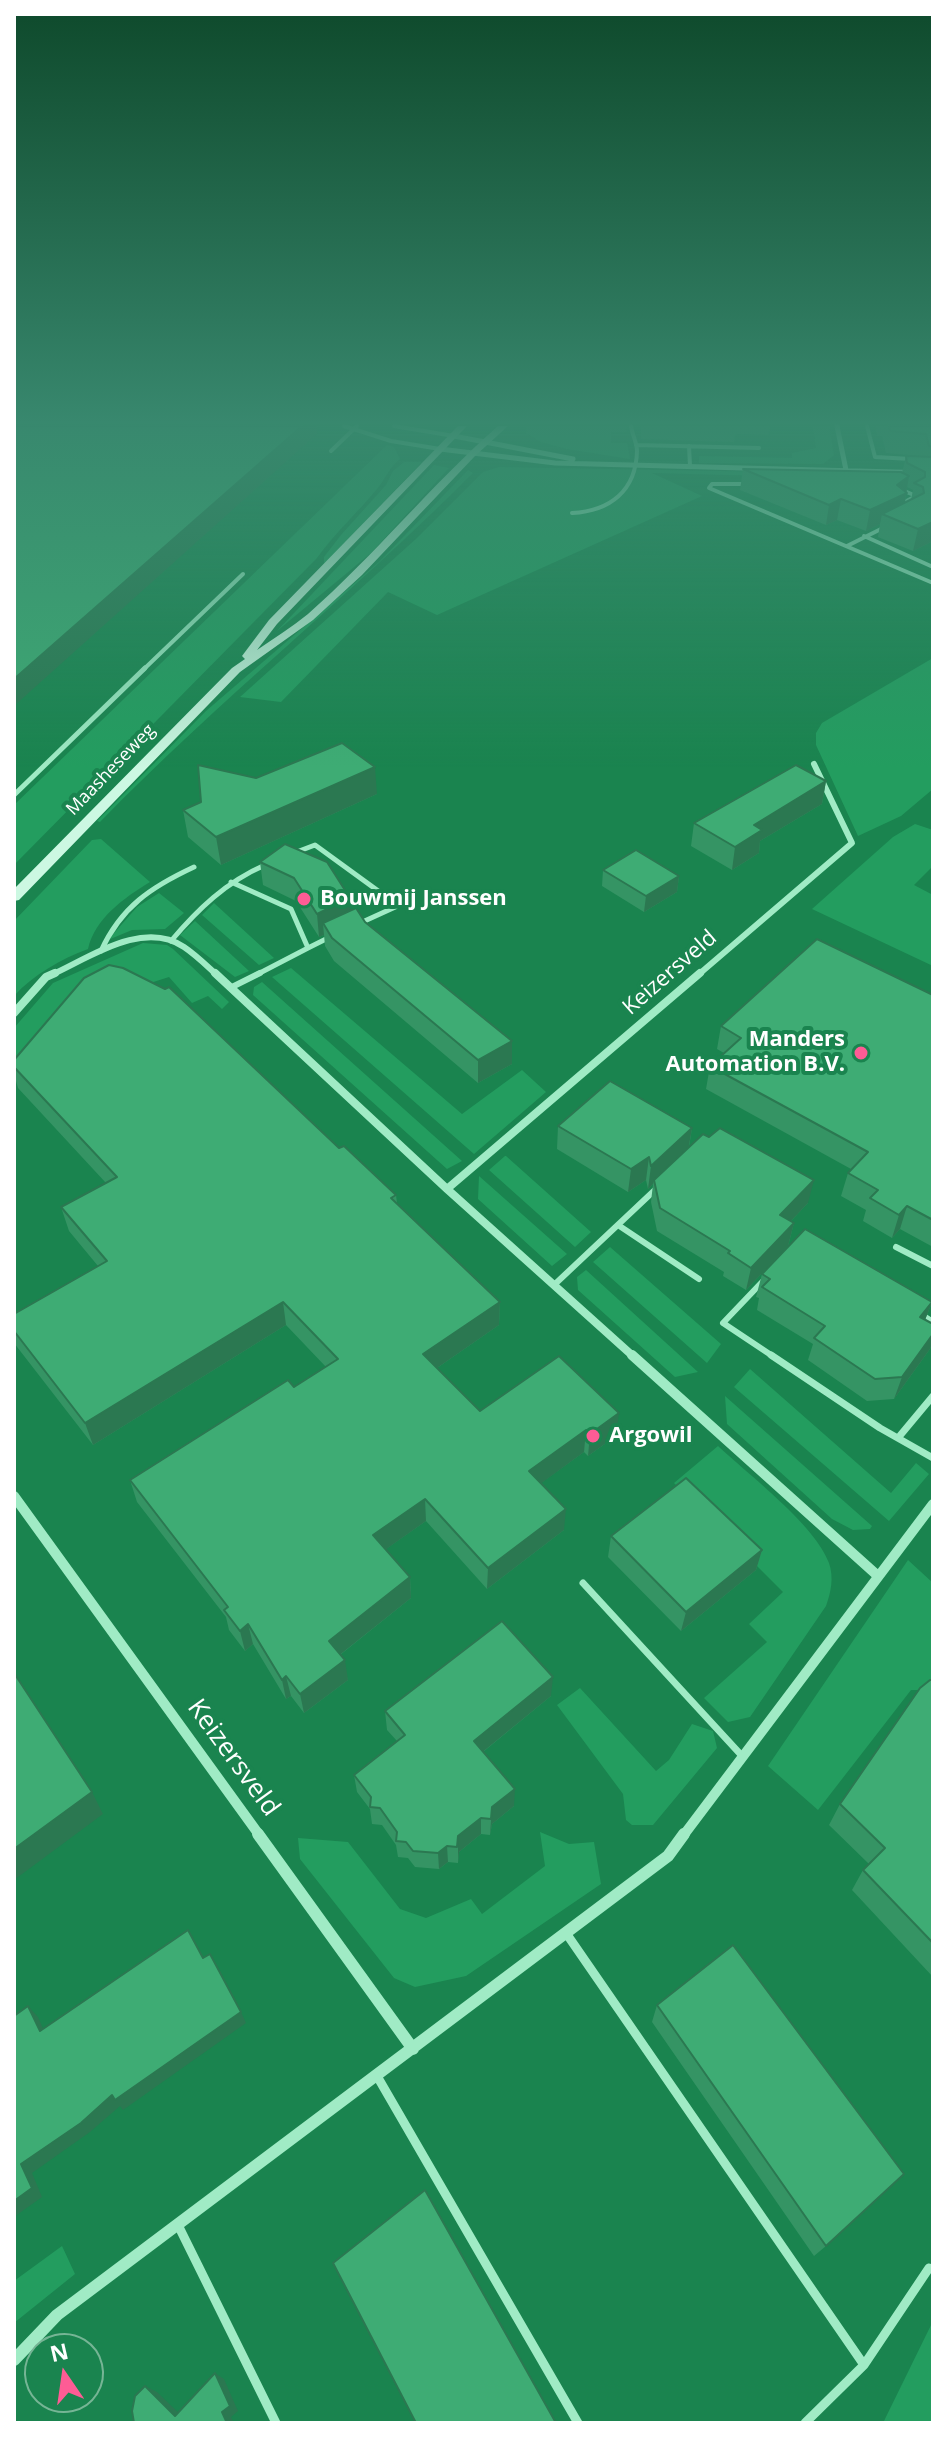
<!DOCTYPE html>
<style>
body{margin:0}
#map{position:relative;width:947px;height:2437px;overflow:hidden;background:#1a844f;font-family:"Open Sans",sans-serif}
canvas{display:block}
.frame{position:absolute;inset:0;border:16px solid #fff;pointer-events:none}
.north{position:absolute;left:24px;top:2333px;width:80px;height:80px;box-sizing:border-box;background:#1a844f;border:2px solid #76b595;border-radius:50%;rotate:347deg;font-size:22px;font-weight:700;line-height:32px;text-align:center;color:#fff}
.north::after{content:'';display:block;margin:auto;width:28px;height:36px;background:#fe5c95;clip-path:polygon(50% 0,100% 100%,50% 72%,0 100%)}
</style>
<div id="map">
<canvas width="947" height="2437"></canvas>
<div class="frame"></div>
<div class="north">N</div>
</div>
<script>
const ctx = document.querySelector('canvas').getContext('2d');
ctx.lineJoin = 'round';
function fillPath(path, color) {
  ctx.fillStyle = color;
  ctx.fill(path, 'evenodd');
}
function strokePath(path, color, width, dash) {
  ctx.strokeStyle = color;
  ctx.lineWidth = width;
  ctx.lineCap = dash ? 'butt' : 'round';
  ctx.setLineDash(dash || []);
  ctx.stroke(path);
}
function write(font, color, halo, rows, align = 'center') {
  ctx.font = font + ' "Open Sans",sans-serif';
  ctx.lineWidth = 8;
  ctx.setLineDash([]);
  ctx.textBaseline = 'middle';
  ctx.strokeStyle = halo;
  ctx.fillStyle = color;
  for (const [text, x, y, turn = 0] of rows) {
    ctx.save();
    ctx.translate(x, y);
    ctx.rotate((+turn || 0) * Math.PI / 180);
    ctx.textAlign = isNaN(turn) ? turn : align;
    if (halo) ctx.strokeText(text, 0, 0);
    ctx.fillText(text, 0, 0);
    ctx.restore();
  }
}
fillPath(new Path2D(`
 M527 426H626L627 432H611V443H627L630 459 567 449 541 442 526 433Z
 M813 426H829L834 455 823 464 699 463V456L792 458V453L816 448Z
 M387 445 394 447 400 459C388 469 386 478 377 489 357 513 335 533 317 558L14 865V805Z
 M404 462H422L324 564V557L341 535 386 485 393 471Z
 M434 465 449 468 371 553 277 631Z
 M499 467 774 472 766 476 652 473 702 496 437 615 388 592 281 702 240 697 417 538 483 472Z
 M468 470 473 473C352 594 219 700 100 822L97 821 206 711 379 562Z
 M933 658V789L901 816 858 836 816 745V733L822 723Z
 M915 824 933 830V866L914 885 933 895V966L812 909 893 837Z
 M101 839 150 882C124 898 95 918 88 949 61 959 33 975 14 996V921L92 840Z
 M159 893 184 913 165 929 132 930 108 940 137 907Z
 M214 903 274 958 259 965 202 915Z
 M195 921 249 971 235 977 180 935Z
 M143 943 167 945 173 949 229 1002 222 1009 208 996 192 1003 169 977 147 984 140 976 122 982 14 1064V1028L53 983Z
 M291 968 462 1114 522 1070 546 1092 474 1154 272 977Z
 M262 982 462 1161 447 1169 253 995 254 987Z
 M505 1156H506L591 1232 575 1247 489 1170Z
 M479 1176 567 1254 552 1266 478 1199Z
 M610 1247 721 1344 707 1363 593 1262Z
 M586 1270 698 1372 675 1377 578 1290 577 1277Z
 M750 1369 891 1493 916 1463 929 1474 889 1521 734 1387Z
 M725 1396 872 1526 870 1529 853 1530 832 1519 727 1424Z
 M718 1446C748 1474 816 1526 829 1563 834 1578 831 1592 826 1606L750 1717 728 1722 704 1698 767 1642 749 1624 783 1592 674 1483Z
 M908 1560 933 1583V1690H911L818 1810 768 1766Z
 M580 1688 656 1771 669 1760 692 1724 713 1731 717 1748 653 1825H632L626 1820 623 1794 557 1705Z
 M540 1832 569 1844 594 1842 601 1884 466 1976 415 1987 394 1978 300 1859 298 1838 348 1842 400 1909 426 1918 471 1899 482 1914 545 1866Z
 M62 2246 75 2274 14 2323V2281Z
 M933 2321V2423H883Z`), '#239d5f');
strokePath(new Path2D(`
 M344 426 391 441 440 449
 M394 426 454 436
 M867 426 875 457 911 459
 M636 445 759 448
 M689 446 690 466
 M331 451 357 426
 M748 484H712L709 488 933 583
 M899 505 916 496 900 489
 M572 513C610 511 636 491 637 451 637 443 632 434 631 426
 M864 536 933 567
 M847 546 887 526
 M143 670 243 574`), '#a0ebc5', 4);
strokePath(new Path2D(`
 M14 795 145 668
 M294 853 315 845 381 893
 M231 882 291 909 308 948 256 975
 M358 924 415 898
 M171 941C198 909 226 882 265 865
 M308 948 330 937
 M101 951C121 907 151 887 194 867`), '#a0ebc5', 5);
strokePath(new Path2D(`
 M232 987 260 973
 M618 1225 699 1279
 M896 1247 933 1266
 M764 1280 723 1323 774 1357
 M554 1285 657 1188
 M919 1313 933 1322`), '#a0ebc5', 6);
strokePath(new Path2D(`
 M771 1355 880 1428 933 1458
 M898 1438 933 1396
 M583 1583 743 1757`), '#a0ebc5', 7);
strokePath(new Path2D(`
 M566 1933 864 2365 805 2423
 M377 2076 578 2423
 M178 2225 276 2423
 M864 2365 929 2268`), '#a0ebc5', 9);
strokePath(new Path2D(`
 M837 426 846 470
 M454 436 573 459
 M440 449 555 463 933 473`), '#a0ebc5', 5);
strokePath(new Path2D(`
 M51 975C89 958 143 919 184 947 196 955 207 966 217 975
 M698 975 852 843 814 764`), '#a0ebc5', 6);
strokePath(new Path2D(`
 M215 973 447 1189 634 1357
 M14 1013 46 977 55 973
 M447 1189 700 973`), '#a0ebc5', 8);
strokePath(new Path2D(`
 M632 1355 878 1576
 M14 1496 260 1836
 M683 1836 933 1504`), '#a0ebc5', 10);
strokePath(new Path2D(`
 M258 1834 413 2049
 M14 2360 57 2315 668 1856 684 1834`), '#a0ebc5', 12);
fillPath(new Path2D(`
 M458 426H467L277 624 257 650C274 638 292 627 308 614 375 555 431 485 498 426H508L475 456 362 575 313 620 240 672 19 900 14 901V889L232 668 245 659 242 656 269 620Z`), '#ccf8e2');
fillPath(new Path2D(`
 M641 426H770L769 435 735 434 734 442 641 439Z
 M875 426H933V541L913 551 878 537 880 524 866 531 837 520 826 525 740 490 743 469 902 473 906 456H921L886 453 882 436H877ZM907 487 913 490 911 500 905 503Z
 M256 778 377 794 221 865 188 837 183 810Z
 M826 781 822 804 760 841 759 853 732 870 691 846 694 823Z
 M285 844 351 910 512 1041V1064L478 1083 334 961 325 946 324 935 319 937 296 901 263 885 260 862Z
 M603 870 679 876 677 892 644 912 602 886Z
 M933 995V1247L900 1229 892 1238 863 1221 866 1210 841 1196 848 1173 851 1169 706 1089 710 1066 724 1053 717 1049 721 1026Z
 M14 1060 339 1148 396 1195 397 1203 500 1302 499 1325 437 1368 480 1411 616 1436 588 1456 584 1452 541 1483 564 1530 487 1589 426 1521 386 1549 410 1577 411 1598 340 1655 348 1680 304 1713 291 1696 286 1699 253 1644 245 1651 229 1630 226 1617 137 1502 130 1480 294 1387 326 1367 286 1325 93 1445 14 1343V1314L98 1266 69 1231 61 1207 106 1183 18 1088 14 1074Z
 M558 1126 692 1128 689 1147 808 1203 791 1221 794 1223 788 1246 746 1290 723 1276 724 1272 657 1231 651 1202 653 1184 648 1189 646 1180 628 1192 557 1149Z
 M762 1274 932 1302 925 1320 933 1324V1341L930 1349 894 1399 867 1401 808 1360 813 1344 757 1310 759 1298 756 1297Z
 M611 1536 762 1550 756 1570 681 1631 608 1557Z
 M933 1680V1977L852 1890 863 1870 869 1864 829 1825 840 1804Z
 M551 1696 483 1752 514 1806 492 1824 490 1835 481 1834 459 1852 458 1863 448 1862 439 1869 415 1867 408 1858 398 1857 396 1845 382 1825 372 1824 370 1809 357 1792 354 1775 397 1741 387 1730 385 1711Z
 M657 2005 826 2246 814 2256 652 2022Z`), '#359464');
fillPath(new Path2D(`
 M302 426H317V434L14 706V679Z
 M909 476 903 513 882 514 880 524 866 531 870 510 897 485Z
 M841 499 837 520 826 525 829 505Z
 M933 522V541L913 551 918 529Z
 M375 767 377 794 221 865 216 837Z
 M826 781 822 804 760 841 759 853 732 870 735 847 754 825Z
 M679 876 677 892 644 912 646 896Z
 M350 898 352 921 323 923 324 935 319 937 317 914Z
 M512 1041V1064L478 1083V1060Z
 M692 1128 688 1151 654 1180 653 1184 648 1189 651 1166Z
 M649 1157 646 1180 628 1192 631 1169Z
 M814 1180 808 1203 775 1238 780 1215Z
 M907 1206 900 1229 892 1238 899 1215Z
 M794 1223 788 1246 746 1290 751 1268Z
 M283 1302 286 1325 93 1445 85 1423Z
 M500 1302 499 1325 424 1377 423 1354Z
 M932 1302 923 1325 920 1317Z
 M933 1334V1341L930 1349 894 1399 902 1377Z
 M619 1413 616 1436 588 1456 590 1434Z
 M586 1430 584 1452 528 1493 529 1471Z
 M425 1499 426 1521 375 1557 373 1535Z
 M566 1509 564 1530 487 1589 488 1568Z
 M762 1550 756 1570 681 1631 686 1612Z
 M410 1577 411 1598 332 1661 329 1641Z
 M248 1624 253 1644 245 1651 240 1631Z
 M345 1660 348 1680 304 1713 300 1694Z
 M286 1676 291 1696 286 1699 282 1680Z
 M553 1677 551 1696 474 1759V1741Z
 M515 1789 514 1806 492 1824 490 1835 492 1807Z
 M92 1792 103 1814 14 1880V1849Z
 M481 1818V1834L459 1852 458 1863V1836Z
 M447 1846 448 1862 439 1869 438 1853Z
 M28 2006 38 2017 49 2042 40 2031Z
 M241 2012 246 2023 123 2110 120 2106 90 2132 32 2173 42 2197 14 2217V2201L21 2164 112 2095Z
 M215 2373 224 2379 238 2411 231 2417 234 2423H227L222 2412Z
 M145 2386 157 2392 186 2420 175 2416Z`), '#2b7851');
const building = new Path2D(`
 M14 426H302L14 679Z
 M889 426H933V447L929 446 926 434 890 431Z
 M906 456 933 457V522L918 529 882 514 924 493 923 487 914 483 925 477V472L907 463Z
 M743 469 901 472 909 476 897 485 907 493 870 510 841 499 829 505Z
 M342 743 375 767 216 837 183 810 201 802 198 765 256 778Z
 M796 765 826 781 754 825 762 830 735 847 694 823Z
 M285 844 327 862 350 898 317 914 294 878 260 862Z
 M636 850 679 876 646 896 603 870Z
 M356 908 365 922 512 1041 478 1060 332 938 323 923Z
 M817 939 933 995V1220L907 1206 899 1215 870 1198 878 1190 848 1173 868 1152 710 1066 741 1038 721 1026Z
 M109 965 123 968 165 989 169 987 339 1148 344 1146 396 1195 391 1198 500 1302 423 1354 480 1411 559 1356 619 1413 590 1434 586 1430 529 1471 566 1509 488 1568 425 1499 373 1535 410 1577 329 1641 345 1660 300 1694 286 1676 282 1680 248 1624 240 1631 224 1610 228 1607 130 1480 288 1380 294 1387 338 1359 283 1302 85 1423 14 1331V1314L107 1261 61 1207 117 1177 14 1067V1060L84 978Z
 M610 1081 692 1128 651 1166 649 1157 631 1169 558 1126Z
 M720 1128 814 1180 780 1215 794 1223 751 1268 728 1253 730 1251 660 1208 654 1180 703 1134 709 1137Z
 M805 1229 932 1302 920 1317 933 1324V1334L902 1377 875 1379 814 1338 825 1326 762 1287 770 1279 762 1274Z
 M686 1478 762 1550 686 1612 611 1536Z
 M502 1621 553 1677 474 1741 515 1789 492 1807 491 1819 481 1818 458 1836 457 1847 447 1846 438 1853 413 1851 406 1842 396 1841 397 1832 380 1808 370 1807 371 1797 354 1775 405 1735 385 1711Z
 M14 1673 92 1792 14 1849Z
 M930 1680H933V1943L863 1870 885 1848 840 1804 920 1688Z
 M188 1930 203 1958 210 1954 241 2012 115 2100 112 2095 81 2123 21 2164 32 2188 14 2201V2016L28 2006 40 2031Z
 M733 1945 904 2174 826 2246 657 2005Z
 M425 2190 556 2423H416L333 2263Z
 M215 2373 230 2406 222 2412 227 2423H134L132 2411 135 2396 145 2386 175 2416Z`);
fillPath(building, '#3eac74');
strokePath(building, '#2b7851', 2);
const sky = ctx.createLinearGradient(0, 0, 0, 768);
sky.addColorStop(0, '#0e492b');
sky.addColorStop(0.55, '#38886e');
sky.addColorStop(1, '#38886e00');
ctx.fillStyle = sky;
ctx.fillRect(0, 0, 947, 768);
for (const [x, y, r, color] of [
 [304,899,8,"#fe5c95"],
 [861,1053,8,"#fe5c95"],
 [593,1436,8,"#fe5c95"]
]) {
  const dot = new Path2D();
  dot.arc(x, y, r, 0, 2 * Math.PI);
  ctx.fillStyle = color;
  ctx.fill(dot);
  strokePath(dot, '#1a844f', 3);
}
write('18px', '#fff', '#1a844f', [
 ["Maasheseweg",111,770,-46]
]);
write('bold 22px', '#fff', '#1a844f', [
 ["Bouwmij Janssen",320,899],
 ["Manders",845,1040,"right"],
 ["Automation B.V.",845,1065,"right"],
 ["Argowil",609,1436]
], 'left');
write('22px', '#fff', '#1a844f', [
 ["Keizersveld",670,973,-41]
]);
write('26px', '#fff', '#1a844f', [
 ["Keizersveld",233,1758,54]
]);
</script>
